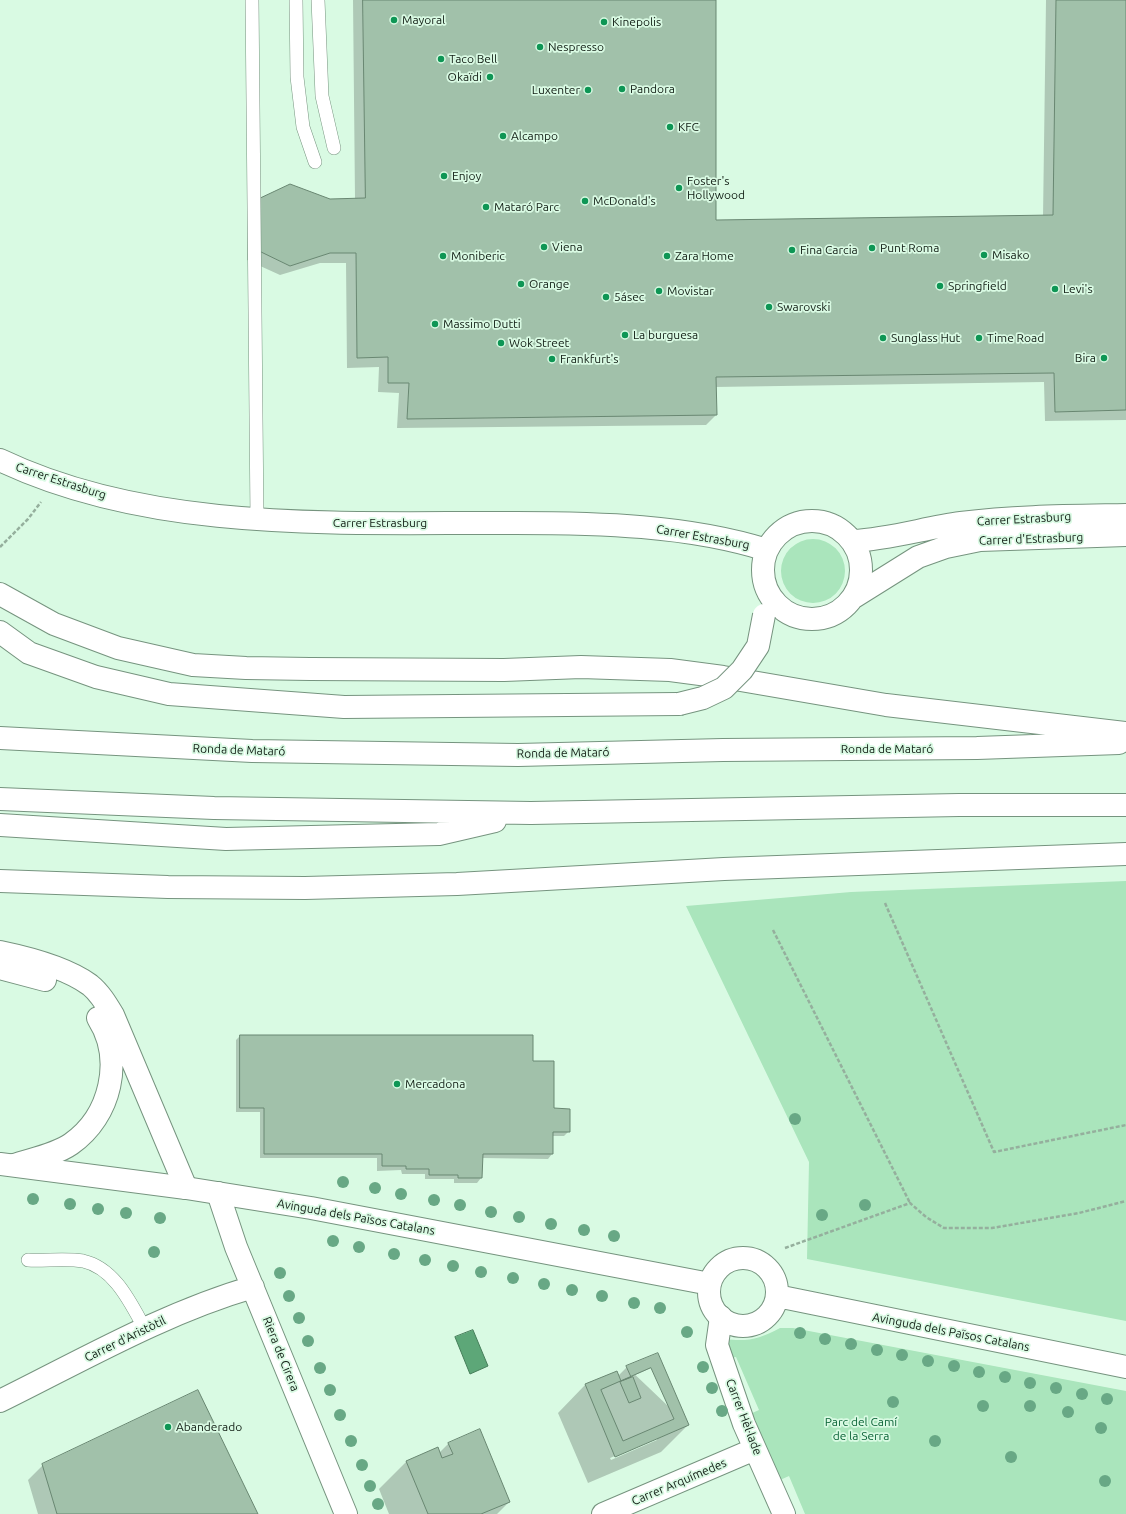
<!DOCTYPE html>
<meta charset="utf-8">
<style>
body{margin:0}
canvas{display:block;background:#d9fae3}
</style>
<canvas width="1126" height="1514"></canvas>
<script>
const ctx = document.querySelector('canvas').getContext('2d');
ctx.lineJoin = 'round';
function fillPath(path, color) {
  ctx.fillStyle = color;
  ctx.fill(path, 'evenodd');
}
function strokePath(path, color, width, dash) {
  ctx.strokeStyle = color;
  ctx.lineWidth = width;
  ctx.lineCap = dash ? 'butt' : 'round';
  ctx.setLineDash(dash || []);
  ctx.stroke(path);
}
function write(font, color, halo, rows, align = 'center') {
  ctx.font = font + ' Ubuntu,sans-serif';
  ctx.lineWidth = 3.5;
  ctx.setLineDash([]);
  ctx.textBaseline = 'middle';
  ctx.strokeStyle = halo;
  ctx.fillStyle = color;
  for (const [text, x, y, turn = 0] of rows) {
    ctx.save();
    ctx.translate(x, y);
    ctx.rotate((+turn || 0) * Math.PI / 180);
    ctx.textAlign = isNaN(turn) ? turn : align;
    if (halo) ctx.strokeText(text, 0, 0);
    ctx.fillText(text, 0, 0);
    ctx.restore();
  }
}
fillPath(new Path2D(`
 M781 571a32 32 0 1 1 64 0a32 32 0 1 1-64 0Z
 M1126 881V1321L807 1259 809 1162 686 906 851 892Z
 M780 1328H793L1126 1391V1514H805L789 1476 780 1480 750 1414 759 1410 736 1357 730 1358 724 1339C748 1342 759 1339 780 1328Z`), '#aae5bc');
const water = new Path2D(`
 M473 1330 488 1366 470 1374 455 1337Z`);
fillPath(water, '#5da778');
strokePath(water, '#467e5a', 1);
fillPath(new Path2D(`
 M353 0H715V221L1043 217 1046 0H1126V420L1045 421 1044 382 715 387 716 415 706 425 397 428 399 393 378 392 379 367 347 368 346 263H320L280 275 247 260V211L257 200 355 199Z
 M240 1036 532 1062 553 1109 569 1131 564 1136H552V1154L548 1159 482 1158 481 1178 477 1183H454V1179H425V1174H402L401 1170 377 1171V1158H260V1112H236V1040Z
 M627 1367 688 1425 661 1452 588 1483 558 1413 585 1385 616 1372 618 1376ZM657 1438V1440L611 1460 610 1458Z
 M479 1431 509 1502 497 1514H389L379 1489 406 1462 437 1448 439 1453 448 1444Z
 M43 1465 257 1514H38L28 1480Z`), '#0003');
const building = new Path2D(`
 M363 0H716V220L1053 215 1056 0H1126V410L1055 412 1054 373 716 377 717 415 407 419 409 383H388V357L357 358 356 253H330L290 266 257 250 256 200 290 184 330 199 365 198Z
 M240 1035H533V1061H554V1108L570 1109V1132H553V1154H483L482 1178H458V1175H429V1169H406V1166H382V1154H264V1108H240Z
 M658 1353 689 1425 615 1457 585 1384 617 1371 621 1381 631 1377 626 1366Z
 M651 1368 674 1419 623 1441 601 1390Z
 M633 1377 641 1398 629 1403 620 1382Z
 M198 1390 258 1514H57L42 1464Z
 M480 1429 510 1502 481 1514H428L406 1461 438 1447 442 1458 453 1454 448 1443Z`);
fillPath(building, '#a1c1aa');
strokePath(building, '#698772', 1);
const lane = new Path2D(`
 M252 0 257 519
 M296 0 297 77 303 127 315 162
 M318 0 322 96 334 148
 M28 1260C44 1261 67 1258 83 1261 115 1268 131 1304 145 1329`);
const street = new Path2D(`
 M0 460C155 534 347 522 515 523 598 523 687 525 767 550
 M763 570a49 49 0 1 1 98 0a49 49 0 1 1-98 0Z
 M853 541C889 539 925 528 961 523 1016 516 1071 516 1126 515
 M854 597 918 557 946 547 980 540 1126 535
 M0 632 29 653 96 677 169 694 344 707 679 704
 M218 1193 236 1247 346 1514
 M721 1317 717 1345 744 1424 784 1514
 M0 1401C83 1360 164 1313 253 1287
 M603 1514 755 1449`);
const secondary = new Path2D(`
 M0 1164 186 1188 311 1208 710 1284
 M709 1292a34 34 0 1 1 68 0a34 34 0 1 1-68 0Z
 M777 1296 1126 1367`);
const highway = new Path2D(`
 M0 594 54 624 118 648 193 665 246 668 310 669 504 670 581 667 670 670 723 677 886 705 1126 733
 M0 738 252 751 518 755 723 750 977 748 1119 743
 M0 799 214 808 531 813 959 805H1126
 M0 825 226 839 439 834 495 821
 M0 881 168 887 305 888 457 884 724 869 1126 854
 M0 952C29 958 67 968 90 985 100 993 107 1005 113 1015L186 1188
 M0 968 45 980
 M14 1165C32 1159 55 1155 71 1144 111 1116 124 1059 98 1018`);
strokePath(lane, '#76947f', 14);
strokePath(street, '#76947f', 24);
strokePath(secondary, '#76947f', 24);
strokePath(highway, '#76947f', 24);
strokePath(new Path2D(`
 M0 547 28 519 41 502
 M885 903 994 1152 1126 1125
 M773 930 910 1203
 M785 1248 910 1203 926 1217 944 1228H992L1079 1213 1126 1201`), '#95af9d', 2.5, [4, 2]);
strokePath(lane, '#fff', 13);
strokePath(street, '#fff', 22);
strokePath(secondary, '#fff', 22);
strokePath(highway, '#fff', 22);
const streetBridge = new Path2D(`
 M679 704 703 698 724 688 742 670 758 646 764 615`);
strokePath(streetBridge, '#76947f', 24, []);
strokePath(streetBridge, '#fff', 22);
ctx.fillStyle = '#68a885';
for (const [x, y] of [
 [795,1119],
 [343,1182],
 [375,1188],
 [401,1194],
 [33,1199],
 [434,1200],
 [70,1204],
 [460,1205],
 [865,1205],
 [98,1209],
 [491,1212],
 [126,1213],
 [822,1215],
 [519,1217],
 [160,1218],
 [551,1224],
 [584,1230],
 [614,1236],
 [333,1241],
 [359,1247],
 [154,1252],
 [394,1254],
 [425,1260],
 [453,1266],
 [481,1272],
 [280,1273],
 [513,1278],
 [544,1284],
 [572,1290],
 [289,1296],
 [602,1296],
 [634,1303],
 [660,1308],
 [299,1318],
 [687,1332],
 [800,1333],
 [825,1339],
 [308,1341],
 [851,1344],
 [877,1350],
 [902,1355],
 [928,1361],
 [954,1366],
 [703,1367],
 [320,1368],
 [979,1372],
 [1005,1377],
 [1030,1383],
 [712,1388],
 [1056,1388],
 [330,1390],
 [1082,1394],
 [1107,1399],
 [893,1402],
 [983,1406],
 [1030,1406],
 [722,1411],
 [1068,1412],
 [340,1415],
 [1101,1428],
 [351,1441],
 [935,1441],
 [1011,1457],
 [362,1465],
 [1105,1481],
 [370,1486],
 [378,1504]
]) {
  ctx.beginPath();
  ctx.arc(x, y, 6, 0, 2 * Math.PI);
  ctx.fill();
}
for (const [x, y, r, color] of [
 [394,20,4,"#0e9655"],
 [604,22,4,"#0e9655"],
 [540,47,4,"#0e9655"],
 [441,59,4,"#0e9655"],
 [490,77,4,"#0e9655"],
 [622,89,4,"#0e9655"],
 [588,90,4,"#0e9655"],
 [670,127,4,"#0e9655"],
 [503,136,4,"#0e9655"],
 [444,176,4,"#0e9655"],
 [679,188,4,"#0e9655"],
 [585,201,4,"#0e9655"],
 [486,207,4,"#0e9655"],
 [544,247,4,"#0e9655"],
 [872,248,4,"#0e9655"],
 [792,250,4,"#0e9655"],
 [984,255,4,"#0e9655"],
 [443,256,4,"#0e9655"],
 [667,256,4,"#0e9655"],
 [521,284,4,"#0e9655"],
 [940,286,4,"#0e9655"],
 [1055,289,4,"#0e9655"],
 [659,291,4,"#0e9655"],
 [606,297,4,"#0e9655"],
 [769,307,4,"#0e9655"],
 [435,324,4,"#0e9655"],
 [625,335,4,"#0e9655"],
 [883,338,4,"#0e9655"],
 [979,338,4,"#0e9655"],
 [501,343,4,"#0e9655"],
 [1104,358,4,"#0e9655"],
 [552,359,4,"#0e9655"],
 [397,1084,4,"#0e9655"],
 [168,1427,4,"#0e9655"]
]) {
  const dot = new Path2D();
  dot.arc(x, y, r, 0, 2 * Math.PI);
  ctx.fillStyle = color;
  ctx.fill(dot);
  strokePath(dot, '#d9fae3', 1.5);
}
write('12px', '#111d14', '#d9fae3', [
 ["Mayoral",402,20],
 ["Kinepolis",612,22],
 ["Nespresso",548,47],
 ["Taco Bell",449,59],
 ["Okaïdi",482,77,"right"],
 ["Pandora",630,89],
 ["Luxenter",580,90,"right"],
 ["KFC",678,127],
 ["Alcampo",511,136],
 ["Enjoy",452,176],
 ["Foster's",687,181],
 ["Hollywood",687,195],
 ["McDonald's",593,201],
 ["Mataró Parc",494,207],
 ["Viena",552,247],
 ["Punt Roma",880,248],
 ["Fina Carcia",800,250],
 ["Misako",992,255],
 ["Moniberic",451,256],
 ["Zara Home",675,256],
 ["Orange",529,284],
 ["Springfield",948,286],
 ["Levi's",1063,289],
 ["Movistar",667,291],
 ["5ásec",614,297],
 ["Swarovski",777,307],
 ["Massimo Dutti",443,324],
 ["La burguesa",633,335],
 ["Sunglass Hut",891,338],
 ["Time Road",987,338],
 ["Wok Street",509,343],
 ["Bira",1096,358,"right"],
 ["Frankfurt's",560,359],
 ["Mercadona",405,1084],
 ["Abanderado",176,1427]
], 'left');
write('12px', '#111d14', '#d9fae3', [
 ["Carrer Estrasburg",61,481,18],
 ["Carrer Estrasburg",1024,519,-3],
 ["Carrer Estrasburg",380,523],
 ["Carrer Estrasburg",703,537,10],
 ["Carrer d'Estrasburg",1031,539,-2],
 ["Ronda de Mataró",887,749],
 ["Ronda de Mataró",239,750,2],
 ["Ronda de Mataró",563,753,-1],
 ["Avinguda dels Països Catalans",356,1217,10],
 ["Avinguda dels Països Catalans",951,1332,11],
 ["Carrer d'Aristòtil",125,1339,-26],
 ["Riera de Cirera",281,1354,68],
 ["Carrer Hèl·lade",744,1417,69],
 ["Carrer Arquímedes",679,1482,-23]
]);
write('12px', '#0c6438', '#d9fae3', [
 ["Parc del Camí",861,1422],
 ["de la Serra",861,1436]
]);
</script>
